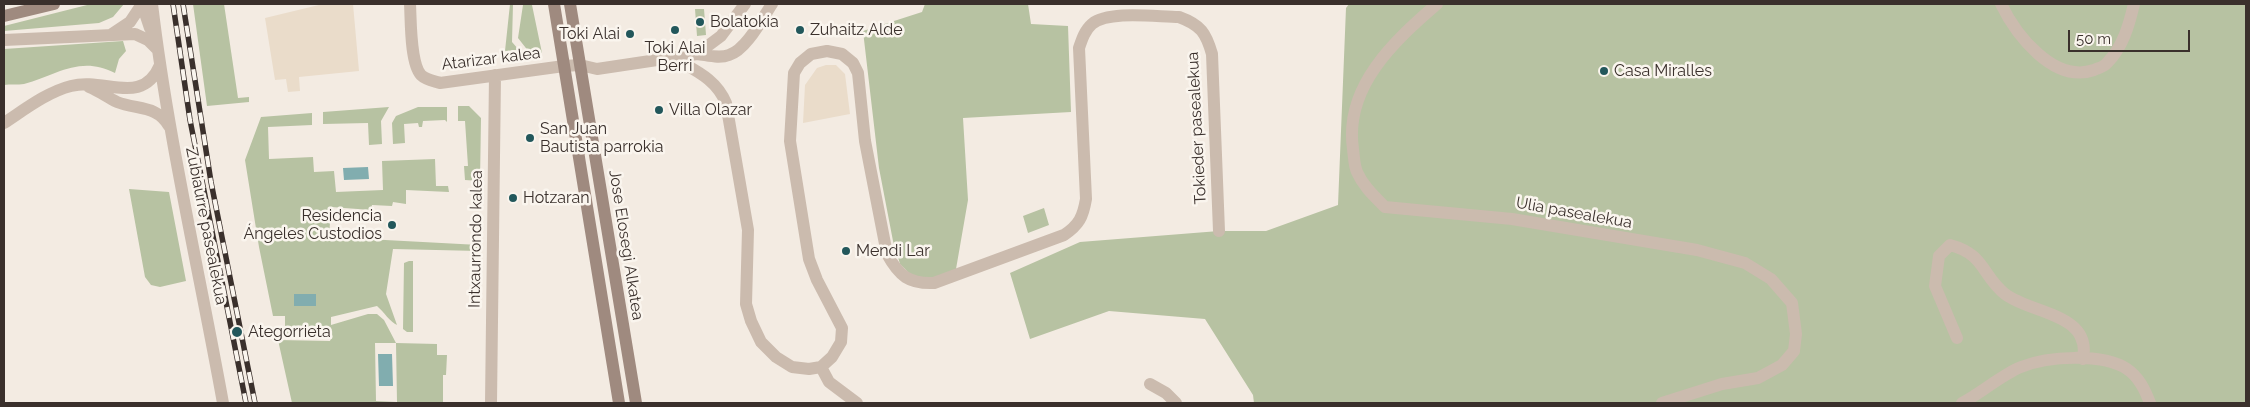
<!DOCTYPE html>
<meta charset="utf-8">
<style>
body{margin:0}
#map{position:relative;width:2250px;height:407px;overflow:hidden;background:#f3ebe2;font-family:Raleway,sans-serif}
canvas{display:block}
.frame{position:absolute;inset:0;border:5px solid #3a302c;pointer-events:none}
.scale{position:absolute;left:2068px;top:30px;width:122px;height:22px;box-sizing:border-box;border:2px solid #3a302c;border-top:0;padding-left:6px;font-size:15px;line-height:18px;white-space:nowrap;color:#3a302c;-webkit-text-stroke:4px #faf5ee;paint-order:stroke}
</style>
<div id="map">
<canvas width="2250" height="407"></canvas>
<div class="frame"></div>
<div class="scale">50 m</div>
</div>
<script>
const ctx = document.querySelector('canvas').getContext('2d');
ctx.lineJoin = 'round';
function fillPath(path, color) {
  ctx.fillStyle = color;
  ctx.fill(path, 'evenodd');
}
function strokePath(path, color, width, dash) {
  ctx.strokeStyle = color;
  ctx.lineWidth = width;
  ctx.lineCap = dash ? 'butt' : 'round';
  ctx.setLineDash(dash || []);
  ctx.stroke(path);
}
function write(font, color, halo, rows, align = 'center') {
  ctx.font = font + ' Raleway,sans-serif';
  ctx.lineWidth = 5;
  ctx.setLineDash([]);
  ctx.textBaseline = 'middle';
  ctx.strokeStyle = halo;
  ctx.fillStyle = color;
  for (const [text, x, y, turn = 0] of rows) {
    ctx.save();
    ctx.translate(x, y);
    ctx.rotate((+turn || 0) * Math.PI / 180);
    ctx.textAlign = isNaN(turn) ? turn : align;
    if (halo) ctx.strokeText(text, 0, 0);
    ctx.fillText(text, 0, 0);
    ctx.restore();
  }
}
fillPath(new Path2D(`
 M91 4H124L113 17 99 23 4 31V26Z
 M193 4H224L238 98 249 97V102L207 106Z
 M510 4H513L512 42 519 50 505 51Z
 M925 4H1028L1031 24 1068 26 1071 112 963 118 968 200 956 269 932 279 913 277 900 264 893 241 879 168 863 31 922 12Z
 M1349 4H2246V403H1254L1253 395 1205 319 1109 311 1030 339 1010 273 1080 242 1219 231H1266L1338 205 1346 8Z
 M523 5H532L542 53 529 52 518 38Z
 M695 9H704L706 35 697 36Z
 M123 41 126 51 119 59 115 73C80 55 57 75 24 84 18 85 10 84 4 85V49Z
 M458 106H469L481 118 480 181 465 180 464 166H468L465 121H458Z
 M389 107 381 121 382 144 369 145 368 123 323 124V112Z
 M418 107H447V122L445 120 423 121 422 127H419L418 123 404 124 405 143 393 144 392 123 396 116Z
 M312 113V125L268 127 269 159 313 157 314 172 334 171 336 192 383 190 382 161 435 159 436 186H448L449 192 406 190V204L393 202 392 206 372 205 371 210 331 207 329 237 479 245V251L393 249 386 294 397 325C390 322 384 312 377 306L331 317V325L368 314H377L384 320 396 343 437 344V355H447L446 375H443V403H292L278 340 330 341 331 338 285 336V316H273L259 247 245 160 261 117ZM375 343H396L397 402 376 401Z
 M129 189 169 192 186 281 160 287 151 285 145 277Z
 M1044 208 1049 225 1028 233 1023 216Z
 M409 261H413V332H407L403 329 404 263Z`), '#b7c2a2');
fillPath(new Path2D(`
 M323 4H353L359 71 299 77 300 91 288 92 286 79 275 80 265 18Z
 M826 65H836L845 74 850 114 803 123 805 85 817 68Z`), '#eadcca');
fillPath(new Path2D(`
 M368 167 369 179 344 180 343 168Z
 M294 294H316V306H294Z
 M378 354H392L393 386H379Z`), '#81adaf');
strokePath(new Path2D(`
 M142 4 150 28
 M152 4C168 138 199 270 223 403
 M410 4C411 20 410 63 421 75 426 80 434 81 440 83L564 66 580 65 597 69 697 54 721 36 745 4
 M1437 4C1394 41 1344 87 1353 149 1354 156 1354 165 1357 172 1363 186 1374 196 1385 207L1512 219 1697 250 1745 263 1771 279 1792 303 1796 334 1794 351 1782 365 1758 378 1722 384 1662 403
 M2001 4C2016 35 2054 84 2094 70 2098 68 2104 67 2107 63 2123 47 2129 25 2134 4
 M112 34 130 22 142 4
 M4 40 135 34 148 40 157 49
 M697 54C707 55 719 59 729 55 746 50 762 19 772 4
 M674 58C696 71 716 79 726 103L748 230 746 304 751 321 761 342 776 357 792 367 809 369 821 367 832 357 841 342 842 328 817 280 809 259 790 141 794 73 800 63 811 54 827 51 842 54 853 63 858 73 865 141 887 254C899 276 909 284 934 283L1064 235C1079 225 1083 217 1086 199L1079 48C1082 39 1085 30 1092 24 1109 10 1157 17 1179 17 1201 25 1206 33 1212 54L1219 231
 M89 87C99 91 107 97 117 102 137 110 157 105 169 126
 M4 123C24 110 47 92 71 86 105 77 142 107 160 65
 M1957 338 1935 286 1939 256 1950 245C1985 254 1982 276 2005 294 2031 314 2092 313 2083 359
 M821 367 829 382 857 403
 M1150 384 1166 393 1176 403
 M491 403 495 75
 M1962 403C1981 393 2003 374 2021 367 2048 356 2102 353 2127 369 2139 377 2145 390 2150 403`), '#cbbbae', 12);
strokePath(new Path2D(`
 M554 4 619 403
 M570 4 636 403
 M4 16 54 4`), '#9f8a7f', 12);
const rail = new Path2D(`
 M173 4 190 120 246 403
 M183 4 211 182 255 403`);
strokePath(rail, '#3a302c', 5.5);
strokePath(rail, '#faf5ee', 4, [11]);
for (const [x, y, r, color] of [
 [700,22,5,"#22575b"],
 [675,30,5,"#22575b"],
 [800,30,5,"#22575b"],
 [630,34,5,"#22575b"],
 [1604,71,5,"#22575b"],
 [659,110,5,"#22575b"],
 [530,138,5,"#22575b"],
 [513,198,5,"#22575b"],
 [392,225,5,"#22575b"],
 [846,251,5,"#22575b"],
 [237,332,6,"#22575b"]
]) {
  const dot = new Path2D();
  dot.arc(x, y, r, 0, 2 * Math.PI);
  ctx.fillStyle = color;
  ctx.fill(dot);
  strokePath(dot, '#faf5ee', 2);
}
write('16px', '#3a302c', '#faf5ee', [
 ["Bolatokia",710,22],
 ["Zuhaitz Alde",810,30],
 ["Toki Alai",620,34,"right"],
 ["Toki Alai",675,48,"center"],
 ["Berri",675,66,"center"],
 ["Casa Miralles",1614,71],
 ["Villa Olazar",669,110],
 ["San Juan",540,129],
 ["Bautista parrokia",540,147],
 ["Hotzaran",523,198],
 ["Residencia",382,216,"right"],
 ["Ángeles Custodios",382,234,"right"],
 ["Mendi Lar",856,251],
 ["Ategorrieta",248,332]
], 'left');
write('16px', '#3a302c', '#faf5ee', [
 ["Atarizar kalea",491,59,-7],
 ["Tokieder pasealekua",1197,128,-93],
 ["Ulia pasealekua",1574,213,10],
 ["Zubiaurre pasealekua",206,226,79],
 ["Intxaurrondo kalea",476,239,-89],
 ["Jose Elosegi Alkatea",626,245,81]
]);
</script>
